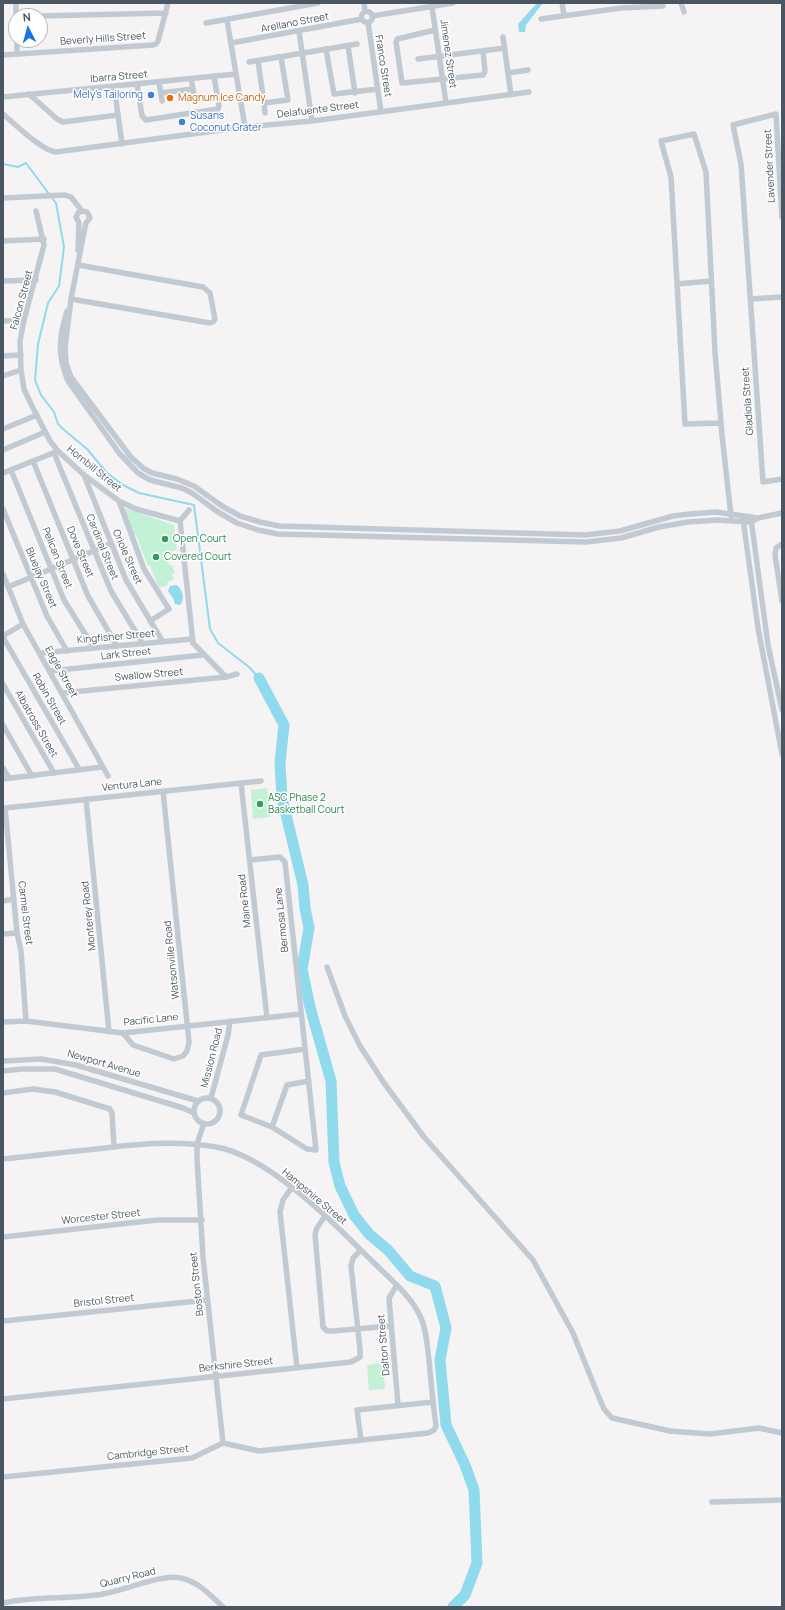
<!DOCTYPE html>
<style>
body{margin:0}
#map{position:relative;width:785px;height:1610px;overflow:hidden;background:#f5f3f3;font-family:Manrope,sans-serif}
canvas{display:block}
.frame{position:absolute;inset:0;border:4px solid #4a5661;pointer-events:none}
.north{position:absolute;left:8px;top:8px;width:40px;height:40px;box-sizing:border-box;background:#fff;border:1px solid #b7bbc0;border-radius:50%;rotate:354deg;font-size:11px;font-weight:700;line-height:16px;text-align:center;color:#4a5661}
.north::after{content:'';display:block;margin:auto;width:14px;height:18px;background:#1a73e8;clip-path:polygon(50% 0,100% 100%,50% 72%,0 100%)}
</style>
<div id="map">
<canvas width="785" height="1610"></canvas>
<div class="frame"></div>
<div class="north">N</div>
</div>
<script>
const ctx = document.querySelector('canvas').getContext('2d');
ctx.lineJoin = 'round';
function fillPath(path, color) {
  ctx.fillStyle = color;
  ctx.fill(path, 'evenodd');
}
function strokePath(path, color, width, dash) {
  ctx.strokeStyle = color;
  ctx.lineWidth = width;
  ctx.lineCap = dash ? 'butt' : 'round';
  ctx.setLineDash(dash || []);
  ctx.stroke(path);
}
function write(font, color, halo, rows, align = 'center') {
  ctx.font = font + ' Manrope,sans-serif';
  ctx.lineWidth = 3;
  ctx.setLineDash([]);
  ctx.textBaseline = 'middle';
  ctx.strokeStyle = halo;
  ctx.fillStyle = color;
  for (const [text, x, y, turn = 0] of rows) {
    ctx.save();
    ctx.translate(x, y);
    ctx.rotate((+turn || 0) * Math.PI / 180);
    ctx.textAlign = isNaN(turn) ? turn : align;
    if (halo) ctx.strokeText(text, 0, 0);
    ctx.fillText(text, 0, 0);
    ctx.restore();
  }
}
fillPath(new Path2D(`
 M122 507 174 525 177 549 166 554 169 565H172L175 573 172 574 174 579 167 582 168 585 159 588 150 566H148L136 535H133Z
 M267 788 270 817 253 819 251 790Z
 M383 1363 385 1389 369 1390 367 1365Z`), '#c3f1d5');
fillPath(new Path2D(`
 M537 3H543L526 25 525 32H519L518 24Z
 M176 585 179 587C183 592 185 600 180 605L175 604 173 598 168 591 170 586Z`), '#90daee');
strokePath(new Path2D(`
 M3 164 18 167 26 163 49 194
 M52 198 56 203 64 247 59 286 48 303 38 344 35 380 41 395 54 412 58 424 63 429 87 449 107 473 123 485 139 493 194 505 210 629 218 643 249 667 259 678`), '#90daee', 2);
strokePath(new Path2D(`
 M259 678 284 725 280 763 282 798 303 885 305 908 309 928 302 969 310 1007 331 1081 334 1162 340 1186 354 1215 369 1234 388 1250 410 1276 435 1286 446 1328 440 1360 446 1425 465 1465 474 1490 477 1563 465 1595 453 1607`), '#90daee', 11);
strokePath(new Path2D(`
 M16 3V16
 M364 3 365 12
 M562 3 564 15
 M681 3 684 12
 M432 7 446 103
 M361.5 17a5.5 5.5 0 1 1 11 0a5.5 5.5 0 1 1-11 0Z
 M40 16 166 13
 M372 16 453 3
 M541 19 621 8 663 6
 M227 20 245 127
 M368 22 381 112
 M206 23 318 3
 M435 30 397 39 396 42 402 83 483 75 485 71 483 51
 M299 31 312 121
 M503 37 511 95
 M17 40V54
 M231 43 362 19
 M348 46 355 93
 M326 49 334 94 378 89
 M3 55 153 45 156 44 158 41 168 3
 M418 59 505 48
 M258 61 264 103 288 100 281 57
 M249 62 357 44
 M508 73 528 70
 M191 79 195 99
 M159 82 162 101
 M137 84 142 116 146 120 218 109 219 106 214 76
 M114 86 122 144
 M161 93 193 89
 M29 94 57 119 63 122 118 115
 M3 97 236 74
 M264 103 265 113
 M3 114C15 124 42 151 56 152L245 127 312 121 529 92
 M3 198 65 195 71 197 82 211
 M36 211 44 245 24 320 20 341 21 370 24 389 31 404 50 441 58 451 84 475 119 501 136 509 180 521 193 643 226 677
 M82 211 87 212 90 218 86 223 84 232 71 299 65 348 66 363 71 377 130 456 143 468 152 473 177 479 194 486 222 506 240 516 260 522 279 526 585 535 620 531 673 516 690 514 716 512 758 518 782 513
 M782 217 776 114 733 125 741 164 763 482 782 479
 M3 241 44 239
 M78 250 79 223 76 217 78 213 82 211
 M3 281 36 280
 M677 284 711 281
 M71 299 210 323 213 322 215 319 210 293 203 287 78 265
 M750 299 782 297
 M67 311C59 337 57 355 68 381L119 453 138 473 150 480 182 488 192 493 218 512 237 523 258 530 278 534 586 542 621 538 659 527 688 522 717 520 751 522 758 518
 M3 321 24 320
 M3 356 21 355
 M3 376 21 370
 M721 423 685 424 671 177 661 141 694 134 706 172 715 352 721 423 722 435 731 516
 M3 429 37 415
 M3 450 45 432
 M54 453 111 591 143 644
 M33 461 88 596 117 646
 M11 470 64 600 94 648
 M3 473 58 451
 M84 475 126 580 163 642
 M119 501 144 569 169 609 150 621
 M3 509 47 616 67 651
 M743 519 758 628 782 754
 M751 519 768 645 782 710
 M180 521 189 510
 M782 544 776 548 775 555 782 601
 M3 574 23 624 108 776
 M8 587 110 544
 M3 636 23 624
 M3 637 79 769
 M41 653 192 639
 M50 671 203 655
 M3 684 54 773
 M62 693 226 677 237 674
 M3 725 32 776
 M3 768 9 778
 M3 779 102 767
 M241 783 267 1018
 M86 799 109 1032
 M250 860 280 857 285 862 316 1150 307 1149 272 1127 241 1115 261 1055 305 1049
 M3 901 14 899
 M3 934 17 933
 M327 967 345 1016 360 1046 384 1083 424 1137 533 1260 573 1333 598 1395 604 1409 612 1418 670 1431 710 1434 759 1428 782 1433
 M26 1021 21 951 17 933 5 808 261 781
 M3 1022 26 1021 123 1033 301 1014
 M123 1033 133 1045 174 1059 183 1056 187 1051 189 1042 163 791
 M3 1061 41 1059 76 1065 198 1101
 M3 1071 22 1069H55L183 1108 194 1113
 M3 1093 33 1089 55 1092 110 1109 112 1113 114 1147
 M211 1098 228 1035 230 1021
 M194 1111a13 13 0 1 1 26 0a13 13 0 1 1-26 0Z
 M204 1123 197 1144V1158L203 1257 223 1443
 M272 1127 287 1085 309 1081
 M3 1159C34 1156 65 1152 96 1149 136 1144 176 1140 216 1147 267 1155 334 1223 370 1259 388 1277 411 1295 421 1318 427 1331 427 1346 429 1360 431 1382 433 1404 436 1426L434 1430 428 1433 259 1451 223 1443 192 1458 3 1477
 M292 1187 283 1200 280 1212 297 1368
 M325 1216 317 1228 315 1234 323 1327 327 1331H333L391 1326
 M3 1237 157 1220H202
 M397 1285 389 1298 398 1405
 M3 1321 207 1300
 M3 1399 351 1362 360 1357V1349L351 1266 353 1258 361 1250
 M361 1440 357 1410 433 1402
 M712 1502 782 1500
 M3 1603C37 1595 70 1600 103 1594 123 1591 163 1573 181 1578 199 1582 210 1595 223 1607`), '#c1cad2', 5.5);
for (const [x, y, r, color] of [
 [151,95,4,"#3f7fe0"],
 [170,98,4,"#e8710a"],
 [182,122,4,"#3f7fe0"],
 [165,539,4,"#2e9e5b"],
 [156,557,4,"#2e9e5b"],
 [260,804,4,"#2e9e5b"]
]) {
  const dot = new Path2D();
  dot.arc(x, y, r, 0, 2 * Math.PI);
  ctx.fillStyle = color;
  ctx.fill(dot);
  strokePath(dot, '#fff', 1.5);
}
write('10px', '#4a5661', '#fff', [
 ["Arellano Street",295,23,-11],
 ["Beverly Hills Street",103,39,-4],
 ["Jimenez Street",448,54,82],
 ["Franco Street",383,66,81],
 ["Ibarra Street",119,77,-5],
 ["Delafuente Street",318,110,-7],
 ["Lavender Street",770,166,-93],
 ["Falcon Street",22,300,-75],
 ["Gladiola Street",748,401,-94],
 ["Hornbill Street",94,469,39],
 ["Cardinal Street",102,547,68],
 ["Dove Street",80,552,67],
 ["Oriole Street",127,557,66],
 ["Pelican Street",57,558,68],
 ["Bluejay Street",41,578,67],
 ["Kingfisher Street",116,637,-5],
 ["Lark Street",126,654,-6],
 ["Eagle Street",61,672,61],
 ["Swallow Street",149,675,-5],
 ["Robin Street",49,699,60],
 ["Albatross Street",36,724,60],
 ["Ventura Lane",132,785,-6],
 ["Maine Road",245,901,-96],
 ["Carmel Street",25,913,83],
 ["Monterey Road",89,916,-96],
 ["Bermosa Lane",282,920,-96],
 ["Watsonville Road",172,960,-96],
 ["Pacific Lane",151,1020,-6],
 ["Mission Road",212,1058,-76],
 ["Newport Avenue",104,1064,16],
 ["Hampshire Street",314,1197,40],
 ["Worcester Street",101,1217,-6],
 ["Boston Street",197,1284,-96],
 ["Bristol Street",104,1301,-6],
 ["Dalton Street",384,1345,-95],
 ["Berkshire Street",236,1365,-6],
 ["Cambridge Street",148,1453,-6],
 ["Quarry Road",128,1578,-14]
]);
write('10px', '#366cbe', '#fff', [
 ["Mely's Tailoring",143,95],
 ["Susans",190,116,"left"],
 ["Coconut Grater",190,128,"left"]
], 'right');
write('10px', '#c56008', '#fff', [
 ["Magnum Ice Candy",178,98]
], 'left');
write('10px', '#27864d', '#fff', [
 ["Open Court",173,539],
 ["Covered Court",164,557],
 ["ASC Phase 2",268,798],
 ["Basketball Court",268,810]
], 'left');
</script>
